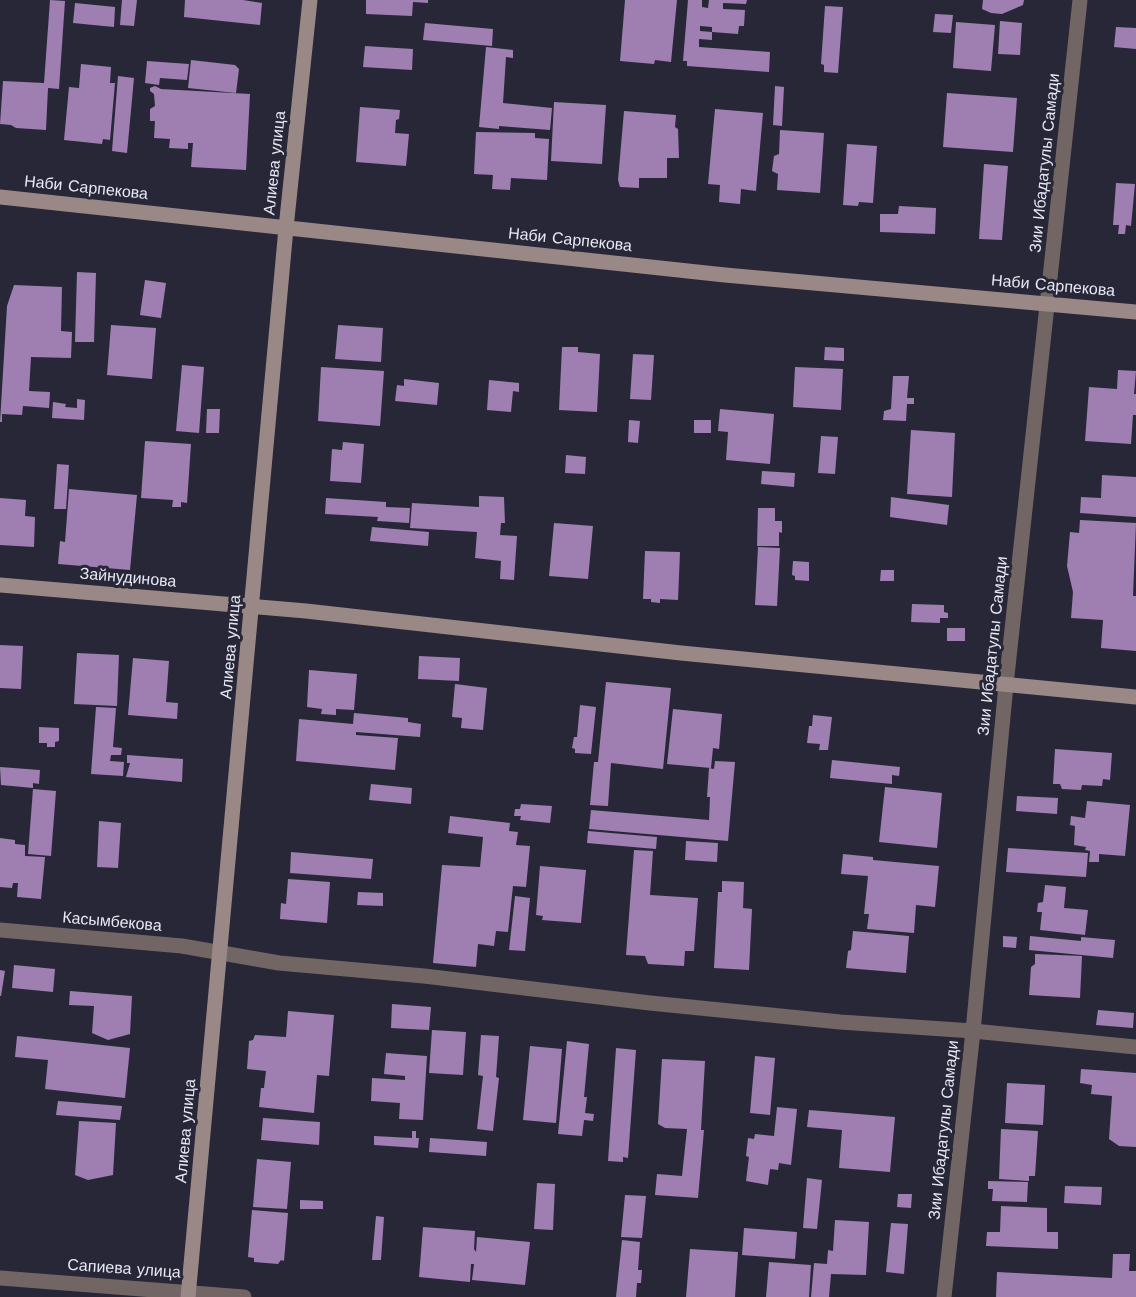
<!DOCTYPE html>
<meta charset="utf-8">
<style>
body{margin:0}
canvas{display:block;background:#272738}
</style>
<canvas width="1136" height="1297"></canvas>
<script>
const ctx = document.querySelector('canvas').getContext('2d');
ctx.lineJoin = 'round';
function fillPath(path, color) {
  ctx.fillStyle = color;
  ctx.fill(path, 'evenodd');
}
function strokePath(path, color, width, dash) {
  ctx.strokeStyle = color;
  ctx.lineWidth = width;
  ctx.lineCap = dash ? 'butt' : 'round';
  ctx.setLineDash(dash || []);
  ctx.stroke(path);
}
function write(font, color, halo, rows, align = 'center') {
  ctx.font = font + ' "Work Sans",sans-serif';
  ctx.lineWidth = 6;
  ctx.setLineDash([]);
  ctx.textBaseline = 'middle';
  ctx.strokeStyle = halo;
  ctx.fillStyle = color;
  for (const [text, x, y, turn = 0] of rows) {
    ctx.save();
    ctx.translate(x, y);
    ctx.rotate((+turn || 0) * Math.PI / 180);
    ctx.textAlign = isNaN(turn) ? turn : align;
    if (halo) ctx.strokeText(text, 0, 0);
    ctx.fillText(text, 0, 0);
    ctx.restore();
  }
}
fillPath(new Path2D(`
 M50 0 65 1 59 89 48 88 46 130 16 128 11 125 0 124 3 81 44 83Z
 M122 0H137L134 26 120 25Z
 M185 0H243L262 3 260 25 184 17Z
 M366 0H428V3L413 2 412 16 366 14Z
 M625 0H677L671 62 655 60 654 64 620 61Z
 M688 0H702V7L708 8 709 0H747L746 4 723 3V9L745 10 744 26H739L738 34 712 32V27L700 26V31L712 32V40L699 39V47L770 52 769 72 687 66V61H683Z
 M983 0H1024L1023 5 1002 14 991 13 982 9Z
 M75 3 115 7 114 27 73 23Z
 M825 6 843 7 838 73 824 72V65L821 64Z
 M935 14 953 15 951 33 933 32Z
 M1000 21 1022 23 1020 55 998 54Z
 M956 22 995 25 991 71 953 68Z
 M425 23 493 29 492 46 423 40Z
 M1116 27 1136 28V49L1114 47Z
 M365 46 413 49 412 70 363 67Z
 M486 47 513 50V58L506 57 503 103 552 108 550 130 499 126V129L479 127Z
 M191 60 235 65 239 69 236 93 188 88Z
 M147 61 189 64 187 80 160 78 159 85 145 83Z
 M81 64 111 67 110 83H115L110 140 103 139 102 144 64 140 69 87 79 88Z
 M118 76 134 78 127 153 112 151Z
 M155 86 161 89 250 94 246 170 191 167 193 143H188V149L169 148 170 139 154 138 155 121H150V109L155 106 154 94 150 91V88Z
 M775 86 784 87 782 126 773 125Z
 M947 93 1017 98 1013 152 943 147Z
 M554 102 606 105 602 164 551 161Z
 M360 107 400 110 399 119 396 120 395 133 409 134 406 166 356 162Z
 M715 109 763 113 756 191 741 189 740 204 719 202 720 185 708 184Z
 M624 111 676 115 675 127 678 129 679 158H667V178H639V188L620 187 618 180Z
 M780 130 824 133 820 193 777 190 778 174 772 171 774 156 779 154Z
 M476 132 535 133V138L549 139 547 180 511 178 510 190 492 189 493 175 474 174Z
 M847 144 877 146 873 203 859 202 858 206 843 205Z
 M984 164 1008 166 1002 240 979 239Z
 M1116 183 1135 184 1131 226 1126 225 1125 234H1118L1119 225H1113Z
 M899 206 936 208 935 234 880 232V214H898Z
 M77 272 96 273 94 342H75Z
 M145 280 166 283 161 318 140 315Z
 M14 285 62 287 61 331 72 332 71 358 31 357 29 391 50 392 49 408 23 406 22 415 2 414V422H0L7 306Z
 M111 325 156 328 152 379 107 375Z
 M338 325 383 328 381 362 335 359Z
 M562 347H578V352L600 354 597 412 559 410Z
 M825 347 844 348V361L824 360Z
 M633 354 654 355 651 400 630 399Z
 M182 365 204 367 199 433 176 431Z
 M321 367 384 371 380 426 318 421Z
 M795 367 843 369 841 410 793 407Z
 M1118 370 1136 371 1134 394H1136V415H1133L1131 444 1085 441 1089 387 1117 389Z
 M893 376H909L907 398H914V404H907L906 421 883 420 884 411 891 409Z
 M404 379 439 383 437 405 395 401 397 385 404 386Z
 M489 380 519 383V392L513 391 511 412 487 410Z
 M77 399 85 400 84 420 52 418 53 402 66 404 65 407 77 408Z
 M207 409H220L219 433H206Z
 M720 409 774 414 770 464 726 460 728 432 718 431Z
 M629 420 640 421 638 443 628 442Z
 M694 420H711V433H694Z
 M911 430 955 433 952 497 907 494Z
 M821 436 838 437 835 474 818 473Z
 M145 441 191 444 187 503 181 502V507H172L173 500 141 498Z
 M343 442 364 444 361 483 330 481 332 449 342 450Z
 M566 455 586 457 585 474 565 473Z
 M57 464 69 465 66 509H54Z
 M762 471 795 473 794 487 761 484Z
 M1102 475 1136 477V517L1080 513 1081 497 1101 498Z
 M69 489 137 495 130 570 58 564 60 541 65 542Z
 M479 496 504 497 505 523H501L500 535 517 536 514 580 500 579 501 561 475 558 477 532 410 528 412 503 479 507Z
 M891 497 949 505 947 525 890 517Z
 M0 498 26 500 25 516 35 517 34 547 0 545Z
 M326 498 386 502V507L410 508 409 523 377 521 378 517 325 514Z
 M758 508H775V521H782V533L779 532V546H757Z
 M1080 520 1136 523 1133 596H1136V651L1101 648 1103 620 1071 618 1073 592 1067 566 1070 532 1079 533Z
 M554 523 593 526 588 579 549 576Z
 M372 527 429 532 428 546 370 541Z
 M758 547 780 548 777 606 755 605Z
 M645 551 680 552 678 600 660 599V603L651 602V599H643Z
 M793 561 809 562V581L795 580V576L792 575Z
 M881 570H894V581H880Z
 M912 604 944 605V612L948 613V618H940V623L911 622Z
 M947 628H965V641H947Z
 M0 645 23 646 21 689 0 688Z
 M77 653 119 655 117 706 74 704Z
 M419 656 460 658 459 681 418 679Z
 M133 658 169 661 166 702 178 703 177 719 128 715Z
 M309 670 357 674 354 710 336 709V715L321 714 322 709 307 707Z
 M606 682 671 688 663 769 611 763 608 806 590 805 594 762H598Z
 M455 684 487 688 483 730 461 728 462 718 452 717Z
 M580 705 596 707 591 754 575 753V749L572 748 574 737H577Z
 M96 707 116 708 113 747 122 748 121 755H111L110 761 124 762 123 776 91 774Z
 M673 709 722 714 719 749 713 748 711 768 667 764Z
 M354 713 408 718V722L421 724 420 737 356 732V735L398 738 395 770 296 761 299 719 353 724Z
 M813 715 832 717 828 750H819L820 744 807 743 809 726H812Z
 M39 727 59 728V741L55 742V747H47V743H39Z
 M1055 749 1112 753 1110 780 1103 779 1102 786 1082 785 1081 790 1062 789 1060 784H1053Z
 M127 755 183 759 182 782 126 777 130 763H127Z
 M832 760 900 767 899 776 892 775V784L830 778Z
 M715 761 735 762 728 841 589 829 591 810 709 820 710 797H707L709 768 714 769Z
 M0 767 40 770 39 784 33 783V788L1 785Z
 M371 784 412 788 411 804 369 800Z
 M885 787 942 793 937 848 879 842Z
 M33 789 56 791 51 856 28 854Z
 M1017 796 1058 798 1057 814 1016 811Z
 M1087 801 1130 805 1125 856 1099 854V862H1089L1090 851 1085 850 1086 847 1074 845 1075 826 1070 825 1071 816 1085 818Z
 M521 804 552 806 550 823 520 820 521 816H514L515 809H520Z
 M450 816 510 823 509 831 518 832 516 845 530 846 526 887 513 886 508 932 496 931 494 946 478 944 476 967 433 963 442 865 480 867 483 837 448 833Z
 M99 821 121 823 118 868 97 867Z
 M588 831 657 837 656 849 587 843Z
 M0 838 15 840V844L25 845V856L45 857 41 899 17 897 18 883H13L12 888 0 887Z
 M686 841 718 843 717 862 685 860Z
 M1008 848 1088 853 1086 877 1006 872Z
 M634 850 653 851 650 895 698 898 694 951H685L684 966 648 964 645 956 626 955Z
 M291 852 373 859 371 879 290 873Z
 M843 854 873 857V860L939 866 935 907 916 905 914 933 867 929 869 914H864L868 876 841 874Z
 M540 866 586 870 581 923 542 920 543 916 536 915Z
 M288 879 330 882 327 923 280 919 281 903 286 904Z
 M722 881 744 882 743 908 752 909 749 970 714 968 718 892H722Z
 M1045 885 1066 887 1064 908 1088 910 1085 935 1040 930 1042 912H1037L1038 903 1043 902Z
 M358 892 383 893V906L357 905Z
 M515 896 530 898 525 951 509 950Z
 M853 931 909 936 906 973 846 968 848 951 851 950Z
 M1003 936 1017 937 1016 948 1003 947Z
 M1030 936 1081 941V937L1115 940 1113 958 1029 950Z
 M1035 954 1082 956 1080 998 1029 995 1031 967 1035 964Z
 M14 965 55 969 53 992 12 988Z
 M0 970 5 971 1 996H0Z
 M70 991 132 996 130 1034 108 1040 92 1033 94 1006 69 1005Z
 M392 1004 431 1007 429 1030 391 1028Z
 M1098 1010 1134 1013 1133 1028 1096 1025Z
 M288 1011 334 1015 329 1076 317 1075 314 1113 259 1107 261 1088H264L266 1071 247 1069 249 1041 253 1040 255 1035 286 1037Z
 M432 1030 466 1032 463 1075 429 1073Z
 M481 1035 499 1036 496 1077 499 1078 493 1131 477 1129 483 1076 478 1075Z
 M17 1036 130 1048 125 1098 45 1089 48 1060 15 1057Z
 M567 1041 589 1044 584 1097H587L585 1113 594 1114 593 1121 584 1120 582 1136 558 1134Z
 M530 1046 562 1049 556 1123 523 1120Z
 M616 1048 636 1050 628 1158 623 1157V1162L608 1161Z
 M386 1053 427 1056 423 1120 399 1119 400 1103 371 1101 372 1078 405 1080V1076L384 1074Z
 M755 1056 775 1058 770 1115 750 1113Z
 M662 1059 705 1061 701 1130H704L698 1198 655 1195 657 1174 682 1176 687 1129 665 1128 658 1124Z
 M1081 1069 1136 1073V1147L1119 1146 1109 1139 1112 1096 1091 1094 1092 1085 1080 1083Z
 M1007 1083 1045 1085 1043 1125 1005 1123Z
 M58 1101 122 1106 120 1120 56 1115Z
 M777 1107 797 1109 791 1165 779 1163 778 1170 770 1169 768 1185 746 1181 749 1157 746 1156 748 1138 754 1139 755 1134 774 1136Z
 M809 1110 895 1117 890 1172 839 1168 842 1130 807 1127Z
 M263 1118 320 1122 319 1145 261 1140Z
 M79 1121 116 1123 113 1175 88 1180 75 1175Z
 M1001 1129 1038 1131 1035 1176H1029V1181L999 1179Z
 M412 1131H416V1138H419L418 1148 374 1145V1136L412 1138Z
 M430 1138 487 1142 486 1156 429 1152Z
 M257 1159 291 1162 287 1209 253 1207Z
 M807 1178 822 1180 817 1229 803 1228Z
 M988 1181 1028 1182 1027 1202 992 1201 993 1189H988Z
 M537 1183 555 1184 553 1230 534 1229Z
 M1065 1186 1102 1187 1101 1205 1064 1203Z
 M898 1194H912L911 1208 897 1207Z
 M625 1195 646 1196 642 1238 621 1237Z
 M300 1200 323 1201V1209H300Z
 M1001 1206 1047 1208V1232H1058V1249L986 1246 987 1232H1000Z
 M252 1210 288 1213 284 1261 281 1260 278 1264 254 1262V1258L248 1257Z
 M376 1216 384 1217 381 1260H372Z
 M835 1220 869 1222 866 1275 831 1274 829 1297H811L814 1263 827 1264 828 1250 833 1251Z
 M891 1223 908 1224 904 1274 886 1272Z
 M423 1227 475 1231 474 1249 476 1252 477 1237 530 1242 525 1285 472 1280 474 1264H471L470 1282 419 1277Z
 M744 1228 797 1232 795 1259 742 1255Z
 M622 1240 640 1242 638 1270H642L641 1283H637L636 1297H616Z
 M690 1249 738 1252 735 1297H686Z
 M1113 1254H1130L1129 1271H1136V1297H996L997 1272 1112 1278Z
 M769 1262 811 1265 809 1297H766Z`), '#9f7eb2');
strokePath(new Path2D(`
 M0 930 182 946 279 963 424 976 650 1003 840 1022 973 1031 1136 1047
 M0 1278 244 1297
 M944 1297 973 1031 1006 685 1080 0`), '#716664', 15);
strokePath(new Path2D(`
 M0 197 725 275 1136 312
 M0 585 306 611 681 653 1136 697
 M188 1297 286 228 310 0`), '#998885', 15);
write('16px', '#e8e8f4', '#272738', [
 ["Алиева улица",275,163,-84],
 ["Зии Ибадатулы Самади",1045,163,-84],
 ["Наби Сарпекова",86,188,6],
 ["Наби Сарпекова",570,240,6],
 ["Наби Сарпекова",1053,286,5],
 ["Зайнудинова",128,578,5],
 ["Зии Ибадатулы Самади",993,646,-84],
 ["Алиева улица",231,647,-85],
 ["Касымбекова",112,922,5],
 ["Зии Ибадатулы Самади",944,1130,-84],
 ["Алиева улица",186,1131,-85],
 ["Сапиева улица",124,1269,4]
]);
</script>
